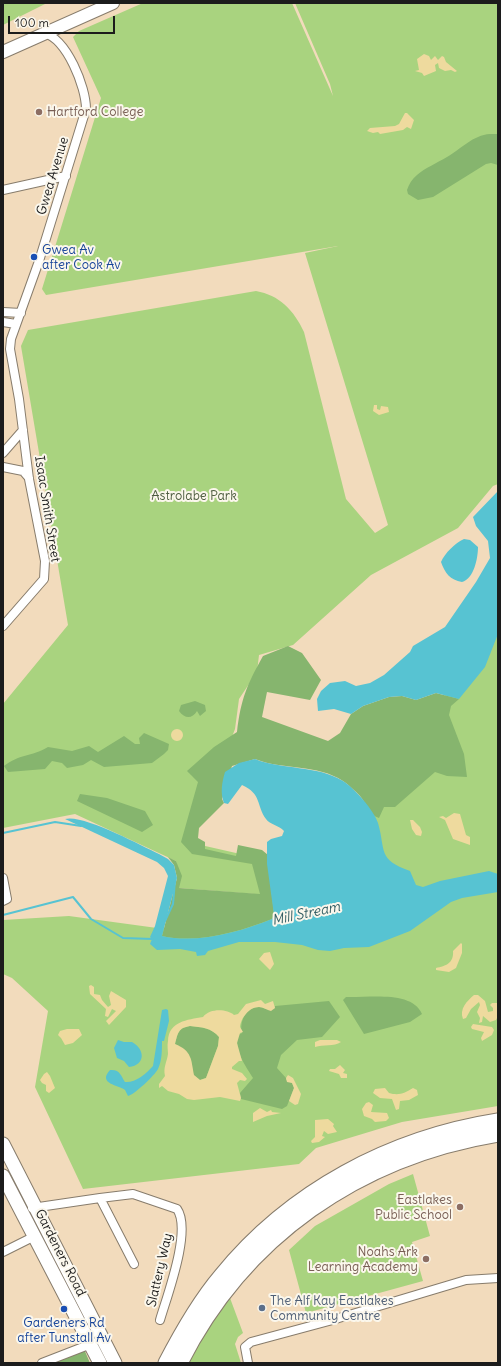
<!DOCTYPE html>
<style>
body{margin:0}
#map{position:relative;width:501px;height:1366px;overflow:hidden;background:#f2dbbc;font-family:Delius,sans-serif}
canvas{display:block}
.frame{position:absolute;inset:0;border:4px solid #1c1c1c;pointer-events:none}
.scale{position:absolute;left:8px;top:16px;width:107px;height:18px;box-sizing:border-box;border:2px solid #1c1c1c;border-top:0;padding-left:5px;font-size:12px;line-height:14px;white-space:nowrap;color:#1c1c1c;-webkit-text-stroke:3px #fbf7ec;paint-order:stroke}
</style>
<div id="map">
<canvas width="501" height="1366"></canvas>
<div class="frame"></div>
<div class="scale">100 m</div>
</div>
<script>
const ctx = document.querySelector('canvas').getContext('2d');
ctx.lineJoin = 'round';
function fillPath(path, color) {
  ctx.fillStyle = color;
  ctx.fill(path, 'evenodd');
}
function strokePath(path, color, width, dash) {
  ctx.strokeStyle = color;
  ctx.lineWidth = width;
  ctx.lineCap = dash ? 'butt' : 'round';
  ctx.setLineDash(dash || []);
  ctx.stroke(path);
}
function write(font, color, halo, rows, align = 'center') {
  ctx.font = font + ' Delius,sans-serif';
  ctx.lineWidth = 4;
  ctx.setLineDash([]);
  ctx.textBaseline = 'middle';
  ctx.strokeStyle = halo;
  ctx.fillStyle = color;
  for (const [text, x, y, turn = 0] of rows) {
    ctx.save();
    ctx.translate(x, y);
    ctx.rotate((+turn || 0) * Math.PI / 180);
    ctx.textAlign = isNaN(turn) ? turn : align;
    if (halo) ctx.strokeText(text, 0, 0);
    ctx.fillText(text, 0, 0);
    ctx.restore();
  }
}
fillPath(new Path2D(`
 M3 3H47L3 25Z
 M143 3H292L333 96 330 84 295 3H498V484L493 486 458 528 371 575 293 645 259 655 257 672 239 699 235 729 192 843 258 858 267 895 179 888 176 861 75 814 3 828V704L68 625 21 346 28 330 256 291C279 295 294 310 304 332L346 499 375 533 388 525 305 253 338 246 46 295 42 289 101 98 73 37 79 31Z
 M498 589V1106L402 1122 316 1148 299 1164 83 1189 35 1087 48 1011 12 978 3 974V920L69 916 179 931 244 920 360 826 432 721Z
 M413 1174 430 1236 412 1242 423 1281 306 1313 289 1250 315 1226 389 1184Z
 M230 1298 243 1333 238 1337 235 1344 241 1363H189L203 1336Z`), '#a9d37f');
fillPath(new Path2D(`
 M490 134H498V165L491 163 486 164 433 197 418 200 408 194 407 190C409 184 412 179 417 175 425 168 437 163 447 157 461 149 473 135 490 134Z
 M288 646 302 653 321 680 310 700 267 692 262 717 328 741 340 733 351 714 363 706 389 697 402 696 416 700 436 693 459 699 451 706 449 715 464 754 467 777 447 776 435 772 395 807H384L379 818C369 815 366 803 360 796 355 791 349 785 343 781 318 764 282 770 255 759L232 766 222 799 224 803 199 828 198 838 205 842V849L236 856 238 845 262 850 268 855 274 915 272 919C239 932 197 944 162 936L177 878 174 865 168 857 176 861 182 876 179 888 260 894 252 864 192 854 181 842 198 782 187 771 214 747 237 732C241 698 247 685 263 656Z
 M195 701 205 705 206 711 200 716 197 711C192 719 185 719 179 711L181 705Z
 M144 733 169 744 168 750 164 754 152 763 104 767 91 760 83 765 67 768 62 763 52 761 45 769 8 772 4 766C19 754 31 757 48 747L72 751 89 746 98 752 124 736 135 744H140L139 738Z
 M80 794 107 798 145 811 153 825 142 832 77 801Z
 M346 997C368 998 412 990 422 1014L410 1022 364 1034 343 1000Z
 M329 1001 340 1017 322 1037 297 1040 281 1055 277 1068 286 1078V1080L292 1083 294 1088 287 1106 282 1109 241 1099 240 1093 253 1078C245 1065 234 1050 238 1035L242 1033C239 1022 246 1007 259 1007 266 1008 268 1010 275 1008V1006Z
 M190 1026C201 1027 212 1028 219 1037L218 1046 206 1078 200 1080 193 1075 191 1059 175 1044C178 1033 178 1028 190 1026Z
 M84 1349 90 1363H52Z`), '#86b56e');
fillPath(new Path2D(`
 M424 54 429 56 431 60 435 56 438 60 442 56 444 57 446 62 457 71 455 72 451 70 445 71 439 68 438 63 435 65 436 71 424 76 422 73 415 71 419 70 417 59Z
 M405 113H407L414 120 411 129 407 127 403 130 380 134 378 132 373 133 367 131 370 128 395 126 399 124Z
 M374 405H377V409L380 410 381 406 388 407 389 412 379 415 373 411Z
 M171 735a6 6 0 1 1 12 0a6 6 0 1 1-12 0Z
 M454 813 460 814 466 835 470 837V845L453 839 445 820 439 817 443 816 446 818Z
 M410 820H413L420 827 422 832 421 836 416 835 412 829Z
 M461 943 462 944V953L456 968 449 972 436 970V968C446 966 454 963 453 951Z
 M270 952 274 964 270 970 259 959 264 953Z
 M91 985 94 987V994L100 995 102 1000 108 1007 111 1005 109 996 111 991 126 1000V1007L109 1025 106 1021 116 1011 112 1009 108 1017 105 1016 106 1009 90 994 89 986Z
 M474 995H478L485 1001 488 1012 493 1011V1008L490 1005 492 1003H498V1016L496 1020 490 1022 483 1016 482 1022 479 1023 480 1018 477 1012 480 1005 479 1002 471 1009 466 1018 463 1019C459 1009 467 1001 474 995Z
 M261 1000 265 1004 273 1001 275 1008 271 1011C267 1010 263 1007 259 1007 249 1007 241 1018 240 1027L243 1032 240 1033 237 1043 242 1061H239L232 1067V1069L242 1073 247 1079 245 1081 240 1080 237 1083 241 1098 240 1101 220 1097 194 1100 187 1099 179 1094 168 1091 162 1086 159 1088V1084L165 1076C163 1067 167 1062 168 1054 168 1050 167 1046 168 1041 169 1021 187 1020 203 1017 210 1008 227 1009 234 1015L238 1014 246 1004ZM190 1026C201 1027 212 1028 219 1037L218 1046 206 1078 200 1080 194 1075C191 1059 192 1051 175 1044 178 1033 178 1028 190 1026Z
 M473 1024 492 1027 494 1030 492 1035 482 1041 481 1038 484 1032 472 1029 471 1027Z
 M67 1029H79L82 1035 73 1043 65 1045 61 1038 58 1035 60 1031Z
 M320 1040H337L341 1042C334 1047 323 1044 315 1047V1042Z
 M340 1065 345 1070 343 1073 347 1074V1078H341L339 1074 329 1071 330 1069H335Z
 M47 1072 50 1076 55 1088 49 1093 46 1091V1085L42 1083 40 1080 44 1074Z
 M288 1075 293 1078 301 1094 298 1104 295 1105 289 1101 294 1088 292 1083 287 1082 286 1078Z
 M385 1088 389 1093C399 1096 405 1093 413 1088L417 1090 418 1095 409 1100 400 1101 399 1109 396 1110 392 1099 380 1098 373 1093 375 1089Z
 M369 1102 373 1105 371 1112 387 1113 389 1118 386 1121 375 1122 372 1119 364 1116 362 1109 366 1103Z
 M260 1108 267 1112 271 1110 272 1112 281 1113 267 1116 253 1122V1113Z
 M328 1119 334 1124 333 1126 337 1132 328 1134 324 1131 322 1136 325 1137 319 1142 312 1143 311 1141 315 1137V1120Z`), '#eeda9e');
fillPath(new Path2D(`
 M498 491V634L485 667 459 699 436 693 416 700 402 696 389 697 363 706 351 714 334 709 318 711 317 699 321 691 330 683 345 681 356 686 370 683 384 675 410 652 413 646 445 627 476 582 490 558 488 541 476 526 473 517Z
 M464 539 470 540 478 547C478 558 474 579 462 582 450 580 445 573 441 562 445 553 455 543 464 539Z
 M255 759C282 770 317 765 343 781 354 788 374 810 378 823 386 851 377 859 410 871L416 885 423 887 440 881 489 871 498 874V892L462 898 451 902 410 931 369 947 344 948 330 951 318 950 302 945 275 942H239L208 951 205 955 197 956 196 952 180 949 157 950 150 944 152 939 150 937 155 926 168 876 164 868 157 862 65 819C83 814 140 845 159 854L168 859 174 865 177 878 162 936C197 944 240 932 272 919L274 915 267 864V842L271 839 282 836 284 831C279 825 270 825 266 819 256 805 262 794 242 785L228 804 224 803C220 793 222 782 225 772L239 763Z
 M166 1009 168 1010 169 1021 164 1041H162C162 1050 162 1061 158 1069 155 1075 134 1095 128 1096 127 1094 126 1092 125 1090 119 1085 97 1084 110 1070 120 1069 121 1076 125 1082 135 1083 146 1074 153 1066L162 1010Z
 M118 1040 124 1042H132C145 1049 146 1065 129 1067L124 1061 117 1058 114 1048Z`), '#57c3d2');
strokePath(new Path2D(`
 M3 833 55 822 81 826
 M3 915 73 897 91 919 123 938 153 939
 M165 921 173 904 175 881`), '#57c3d2', 2);
const street = new Path2D(`
 M3 190 66 176
 M3 312 21 313
 M3 322 16 324
 M3 453 23 430
 M3 467 23 471 29 478
 M3 626 44 579 45 561 29 479 19 399 10 349 11 339 39 261 86 109C86 87 67 39 44 33
 M3 878 7 899 3 901
 M100 1198 133 1194 177 1209C192 1230 167 1296 160 1320
 M32 1208 100 1198 134 1264
 M3 1252 35 1236
 M42 1363 91 1344
 M248 1363 245 1347 251 1342 329 1321 466 1280 498 1278`);
const secondary = new Path2D(`
 M3 52 113 3`);
const primary = new Path2D(`
 M3 1144 115 1363
 M3 1176 100 1363`);
const highway = new Path2D(`
 M166 1363C182 1332 199 1302 221 1276 290 1191 390 1138 498 1121
 M180 1363C244 1236 359 1157 498 1134`);
strokePath(street, '#877c6c', 10);
strokePath(secondary, '#877c6c', 14);
strokePath(primary, '#877c6c', 15);
strokePath(highway, '#877c6c', 17);
strokePath(street, '#fff', 8);
strokePath(secondary, '#fff', 12);
strokePath(primary, '#fff', 13);
strokePath(highway, '#fff', 15);
for (const [x, y, r, color] of [
 [39,112,4,"#8d6e63"],
 [34,257,4,"#1a4fb4"],
 [460,1207,4,"#8d6e63"],
 [426,1259,4,"#8d6e63"],
 [262,1308,4,"#5c6f8a"],
 [64,1309,4,"#1a4fb4"]
]) {
  const dot = new Path2D();
  dot.arc(x, y, r, 0, 2 * Math.PI);
  ctx.fillStyle = color;
  ctx.fill(dot);
  strokePath(dot, '#fbf7ec', 1.5);
}
write('13px', '#785e54', '#fbf7ec', [
 ["Hartford College",47,112,"left"],
 ["Eastlakes",452,1200],
 ["Public School",452,1215],
 ["Noahs Ark",418,1252],
 ["Learning Academy",418,1267]
], 'right');
write('13px', '#1c1c1c', '#fbf7ec', [
 ["Gwea Avenue",53,176,-73],
 ["Isaac Smith Street",47,509,81],
 ["Gardeners Road",60,1253,63],
 ["Slattery Way",160,1270,-77]
]);
write('13px', '#164399', '#fbf7ec', [
 ["Gwea Av",42,250],
 ["after Cook Av",42,265],
 ["Gardeners Rd",64,1323,"center"],
 ["after Tunstall Av",64,1338,"center"]
], 'left');
write('13px', '#4d5c3f', '#fbf7ec', [
 ["Astrolabe Park",194,496]
]);
write('13px', '#4e5e75', '#fbf7ec', [
 ["The Alf Kay Eastlakes",270,1301],
 ["Community Centre",270,1316]
], 'left');
write('italic 14px', '#345f65', '#fbf7ec', [
 ["Mill Stream",306,914,-12]
]);
</script>
